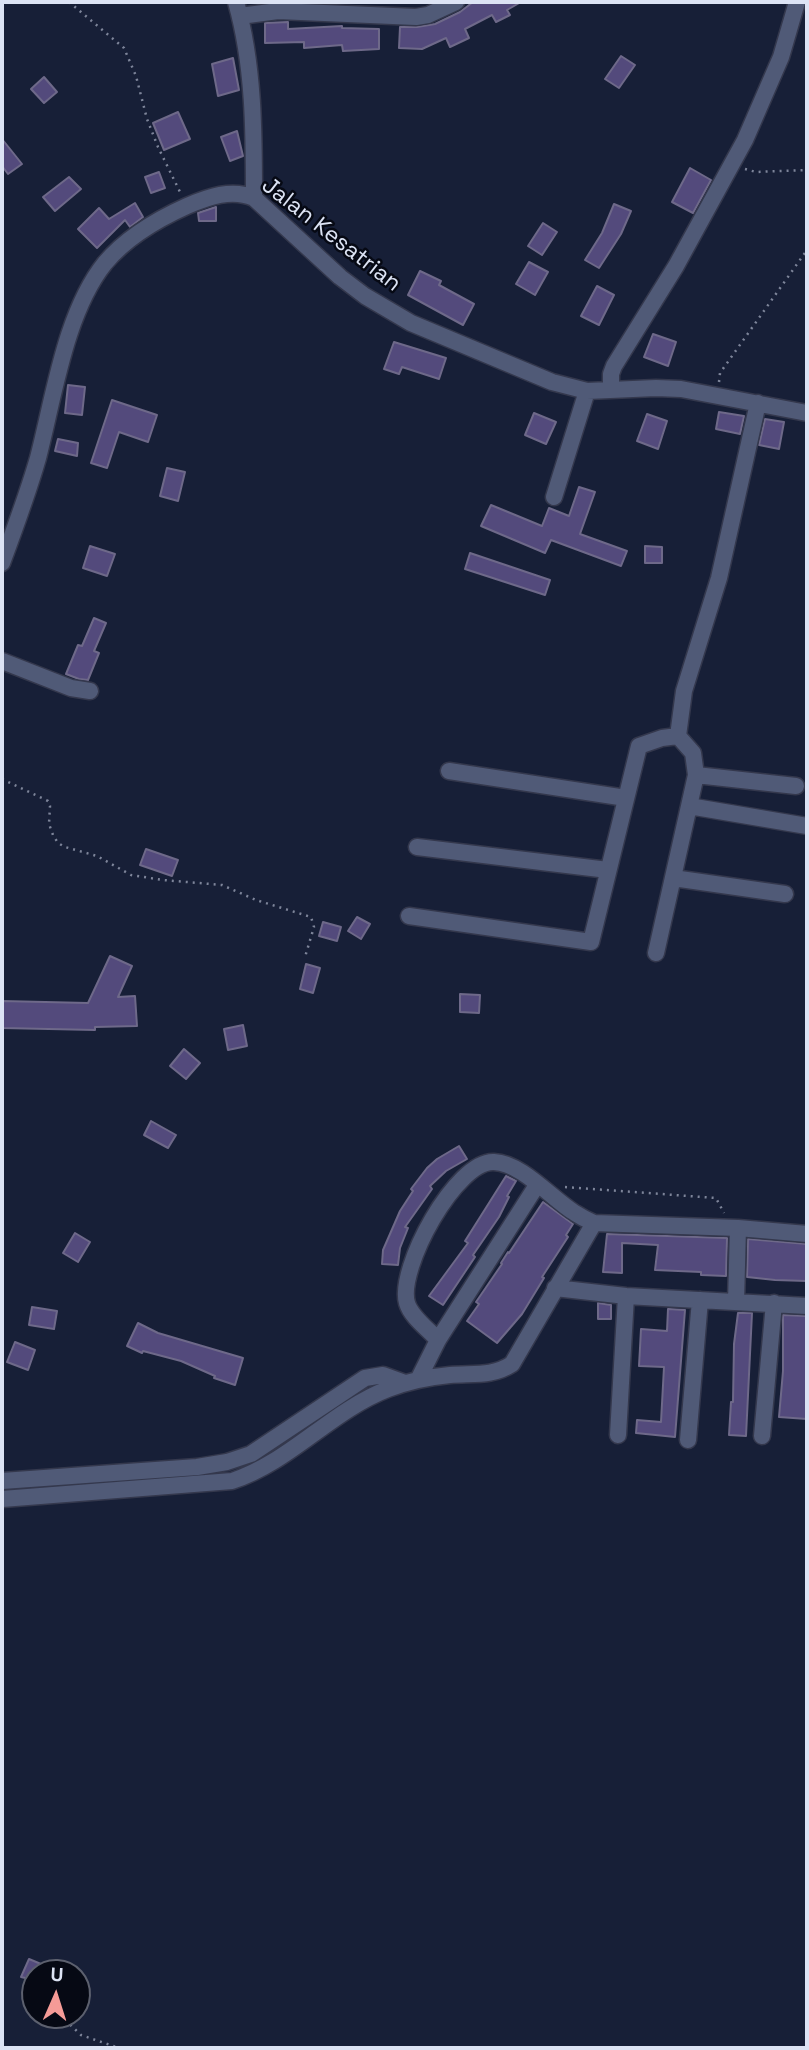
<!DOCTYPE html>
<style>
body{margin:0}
#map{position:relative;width:809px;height:2050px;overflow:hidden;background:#171f37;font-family:"Space Grotesk",sans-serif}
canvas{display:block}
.frame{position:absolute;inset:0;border:4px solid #dce3f4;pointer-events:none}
.north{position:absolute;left:21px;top:1959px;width:70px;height:70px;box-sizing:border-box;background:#060914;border:2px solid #5c606e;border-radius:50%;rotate:3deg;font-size:19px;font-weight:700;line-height:28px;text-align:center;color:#dce3f4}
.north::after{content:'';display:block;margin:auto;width:24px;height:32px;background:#f59b97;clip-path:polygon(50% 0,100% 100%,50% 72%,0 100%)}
</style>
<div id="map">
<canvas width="809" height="2050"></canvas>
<div class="frame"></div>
<div class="north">U</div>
</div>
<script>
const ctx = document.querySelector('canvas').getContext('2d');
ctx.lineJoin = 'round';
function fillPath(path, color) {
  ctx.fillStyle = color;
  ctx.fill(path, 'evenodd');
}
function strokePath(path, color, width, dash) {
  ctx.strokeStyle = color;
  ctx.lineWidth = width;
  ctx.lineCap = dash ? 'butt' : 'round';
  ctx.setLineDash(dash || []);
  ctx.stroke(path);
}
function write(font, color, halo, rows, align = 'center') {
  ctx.font = font + ' "Space Grotesk",sans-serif';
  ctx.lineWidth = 5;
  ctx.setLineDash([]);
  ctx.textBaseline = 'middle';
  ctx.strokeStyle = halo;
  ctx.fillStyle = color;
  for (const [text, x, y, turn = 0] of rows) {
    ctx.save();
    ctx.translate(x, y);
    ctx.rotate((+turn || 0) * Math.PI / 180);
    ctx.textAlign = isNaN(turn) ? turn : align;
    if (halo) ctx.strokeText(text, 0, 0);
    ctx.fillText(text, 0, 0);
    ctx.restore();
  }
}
const building = new Path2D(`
 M473 2H521L507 10 510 15 496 22 492 15 465 29 469 38 450 47 446 38 422 49 399 48 400 27H417L435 24 460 12Z
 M288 22V29L342 26V28L379 29V49L343 51 342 45 304 48V42L265 43V23Z
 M621 56 635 65 619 88 605 79Z
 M233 58 239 90 218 96 212 64Z
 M44 77 57 92 44 103 31 89Z
 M178 112 190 139 164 150 153 123Z
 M237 131 243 156 230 161 221 137Z
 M2 139 22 164 8 174 2 166Z
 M690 168 711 180 693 213 672 202Z
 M159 172 165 188 151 193 145 177Z
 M69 177 81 189 55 211 43 197Z
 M135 203 143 217 130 227 125 220 97 248 78 229 99 208 109 219Z
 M614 204 631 211 621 234 599 268 585 260 602 233Z
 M216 207V221H199L198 213Z
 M543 223 557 232 542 255 528 246Z
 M529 262 548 272 535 295 516 284Z
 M420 271 441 281 439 285 474 304 463 325 408 295Z
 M597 286 614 295 599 325 581 316Z
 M653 334 676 342 668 366 644 357Z
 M394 342 446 358 439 379 402 367 399 374 384 369Z
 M68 385 85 387 82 415 65 413Z
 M112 400 157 415 148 442 119 432 107 468 91 463Z
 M719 412 744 416 740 434 716 429Z
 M534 413 556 422 546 444 525 435Z
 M647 414 667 421 658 449 637 441Z
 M765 419 784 422 779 449 759 445Z
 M58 439 78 443 77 456 55 451Z
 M167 468 185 472 178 501 160 496Z
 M579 487 595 492 580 534 627 551 621 566 551 540 545 553 481 526 491 505 542 526 549 508 569 516Z
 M90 546 115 554 107 576 83 568Z
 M645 546 662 547V563H645Z
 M470 553 550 580 545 595 465 569Z
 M94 618 106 623 94 651 99 653 88 680 79 679 66 674 78 645 82 646Z
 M146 849 178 860 172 876 140 865Z
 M357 917 370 924 361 939 348 931Z
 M323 922 341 927 337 941 319 936Z
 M110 956 132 966 118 997 135 996 137 1026 95 1027V1030L2 1028V1001L88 1003Z
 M306 964 320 968 313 993 300 989Z
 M460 994 480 995 479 1013 460 1012Z
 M243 1025 247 1046 228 1050 224 1029Z
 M184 1049 200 1063 186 1079 170 1066Z
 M151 1121 176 1135 168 1148 144 1135Z
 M459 1146 467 1159 446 1171 430 1186 432 1189 405 1227 408 1228 400 1248 398 1265 382 1264 383 1250 400 1211 413 1191 411 1189 427 1168 437 1159Z
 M506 1176 516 1181 507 1196 509 1197 499 1217 473 1255 475 1257 443 1305 429 1296 468 1243 465 1241Z
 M543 1202 573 1224 566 1235 568 1237 542 1277 544 1278 522 1314 497 1343 467 1321 479 1304 476 1302 502 1264 501 1263 508 1252 509 1253Z
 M75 1233 90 1242 78 1262 63 1253Z
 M607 1234 727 1238 726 1276 701 1275V1272L655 1270 658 1245 622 1243V1273L603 1272Z
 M748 1239 807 1244V1281L775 1280 747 1277Z
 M598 1303 611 1305V1319H598Z
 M32 1307 57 1311 54 1329 29 1325Z
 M668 1309 685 1310 675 1437 636 1433 637 1420 661 1422 664 1367 639 1366 640 1348 641 1329 667 1331Z
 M738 1313H752L746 1436 729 1435 731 1402H733L734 1344Z
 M783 1315 807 1316V1419L779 1417 783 1371Z
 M138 1323 158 1333 243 1358 235 1385 214 1378 215 1376 181 1361 143 1351 142 1353 127 1346Z
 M15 1342 35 1350 28 1370 7 1362Z
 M29 1959 41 1964 35 1973 34 1980 21 1977Z`);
fillPath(building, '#534a7c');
strokePath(building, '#6e6989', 2);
const minor = new Path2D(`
 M236 2C254 65 254 133 254 198
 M240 16 278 11 416 17 428 15 456 2
 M611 390V374L614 366 676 266 745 140 781 57 797 2
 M554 497 587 391
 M2 563C15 528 28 493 38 458 54 397 65 313 105 263 126 238 158 219 187 206 208 197 232 188 254 198L340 277 365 296 411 323 552 382 587 391 656 388 681 389 807 413
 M2 661 71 688 90 691
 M449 771 626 798
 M696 775 796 786
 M689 806 807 826
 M417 847 608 870
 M673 878 785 894
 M409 916 591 942 639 746 662 738 678 736 684 691 719 578 758 403
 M656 953 696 775 693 753 678 736
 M738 1228 807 1234
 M555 1288 626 1296 807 1306
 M438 1340C428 1329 411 1317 407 1303 397 1269 456 1160 494 1162 522 1163 552 1199 575 1213 581 1217 587 1220 594 1223L738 1228 736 1302
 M419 1378 438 1340 537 1185
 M618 1435 626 1296
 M762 1436 774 1303
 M688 1440 700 1300
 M2 1481 197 1467 227 1462 251 1454 365 1378 383 1375 405 1383
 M2 1499 232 1481C290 1462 331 1411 388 1389 409 1381 428 1377 450 1375 473 1373 492 1377 512 1364L594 1223`);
strokePath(minor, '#34384d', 19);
strokePath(new Path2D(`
 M69 2 124 48 136 76 147 119 158 147 181 194
 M745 169 756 172 807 170
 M719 382 720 373 807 250
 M2 779 48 801 50 806 49 824 53 835 58 843 65 847 97 856 131 875 163 880 222 885 256 900 311 917 314 927 305 957
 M565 1187 716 1198 724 1213
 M23 2003 35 2006
 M60 2015 81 2035 119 2048`), '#7e859a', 2.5, [2, 5]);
strokePath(minor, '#505a77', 16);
write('23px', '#dce3f4', '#060914', [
 ["Jalan Kesatrian",331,235,38]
]);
</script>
